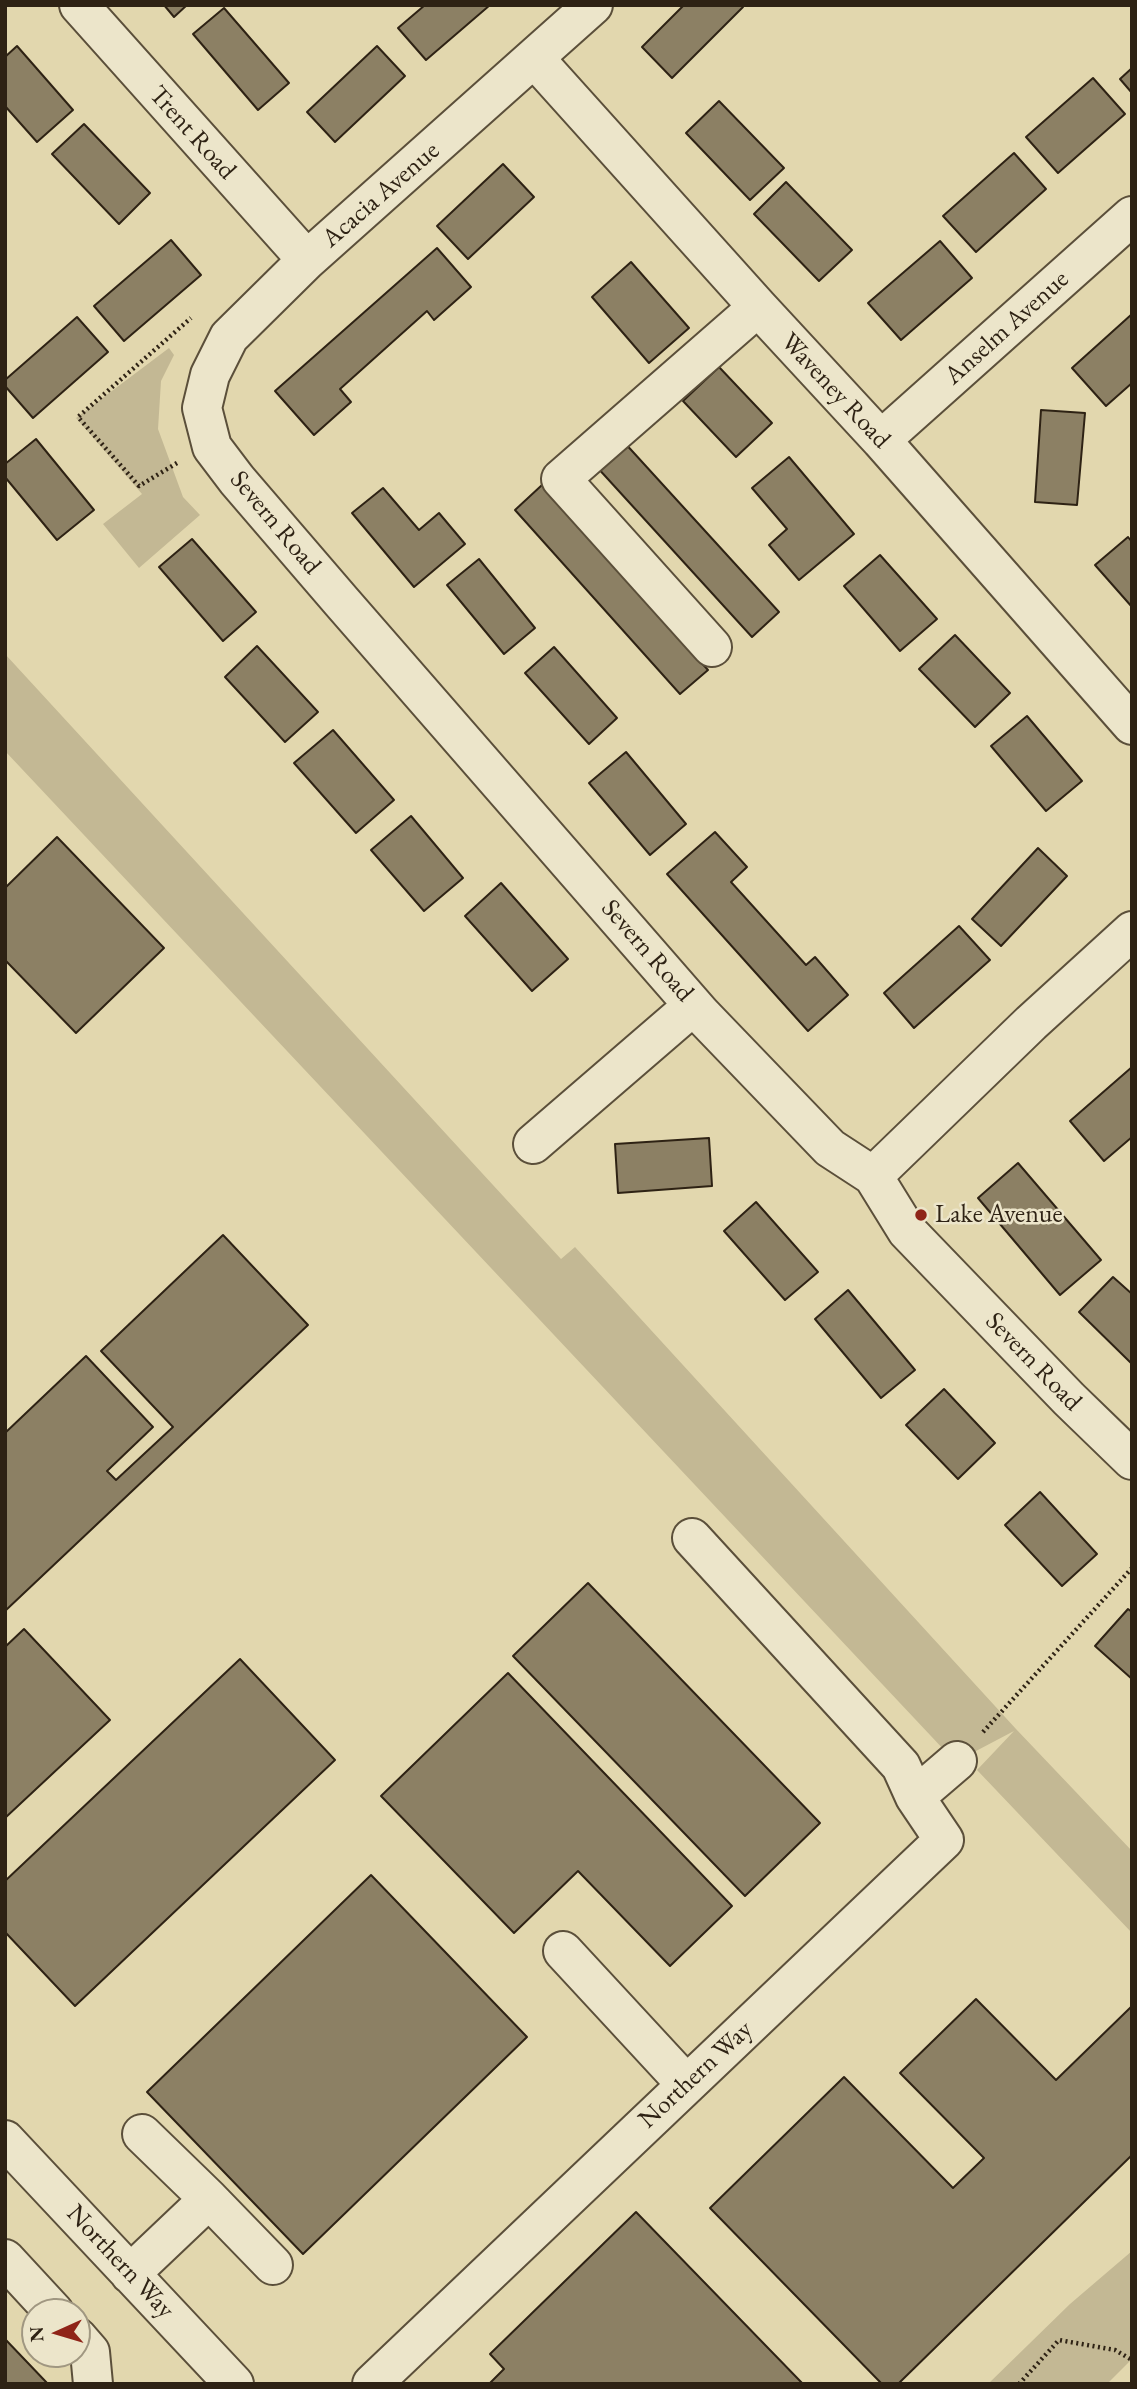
<!DOCTYPE html>
<style>
body{margin:0}
#map{position:relative;width:1137px;height:2389px;overflow:hidden;background:#e2d7ae;font-family:"EB Garamond",serif}
canvas{display:block}
.frame{position:absolute;inset:0;border:7px solid #2e2214;pointer-events:none}
.north{position:absolute;left:21px;top:2298px;width:70px;height:70px;box-sizing:border-box;background:#ece5ca;border:2px solid #a09781;border-radius:50%;rotate:266deg;font-size:19px;font-weight:700;line-height:28px;text-align:center;color:#2e2214}
.north::after{content:'';display:block;margin:auto;width:24px;height:32px;background:#8f2418;clip-path:polygon(50% 0,100% 100%,50% 72%,0 100%)}
</style>
<div id="map">
<canvas width="1137" height="2389"></canvas>
<div class="frame"></div>
<div class="north">N</div>
</div>
<script>
const ctx = document.querySelector('canvas').getContext('2d');
ctx.lineJoin = 'round';
function fillPath(path, color) {
  ctx.fillStyle = color;
  ctx.fill(path, 'evenodd');
}
function strokePath(path, color, width, dash) {
  ctx.strokeStyle = color;
  ctx.lineWidth = width;
  ctx.lineCap = dash ? 'butt' : 'round';
  ctx.setLineDash(dash || []);
  ctx.stroke(path);
}
function write(font, color, halo, rows, align = 'center') {
  ctx.font = font + ' "EB Garamond",serif';
  ctx.lineWidth = 5;
  ctx.setLineDash([]);
  ctx.textBaseline = 'middle';
  ctx.strokeStyle = halo;
  ctx.fillStyle = color;
  for (const [text, x, y, turn = 0] of rows) {
    ctx.save();
    ctx.translate(x, y);
    ctx.rotate((+turn || 0) * Math.PI / 180);
    ctx.textAlign = isNaN(turn) ? turn : align;
    if (halo) ctx.strokeText(text, 0, 0);
    ctx.fillText(text, 0, 0);
    ctx.restore();
  }
}
fillPath(new Path2D(`
 M169 348 174 355 161 381 158 429 183 497 200 515 139 568 103 524 142 494 76 418Z
 M5 654 561 1259 575 1247 1016 1729 1132 1851V1933L977 1770 1014 1731 957 1761 946 1752 5 751Z
 M1132 2251V2359L1107 2384H988L1070 2304Z`), '#c3b894');
const building = new Path2D(`
 M164 5H187L174 17Z
 M425 5H490L426 60 398 28Z
 M684 5H741L743 7 672 78 642 47Z
 M224 8 289 83 258 110 193 34Z
 M17 46 73 110 37 142 5 106V57Z
 M377 46 405 76 335 142 307 112Z
 M1132 68V93L1120 79Z
 M1093 78 1125 114 1058 173 1026 137Z
 M719 101 784 168 750 200 686 133Z
 M84 124 150 193 119 224 52 154Z
 M1014 153 1046 189 976 252 943 216Z
 M503 164 534 197 468 259 437 226Z
 M786 182 852 250 819 281 754 214Z
 M171 240 201 275 124 341 94 306Z
 M940 241 972 278 901 340 868 303Z
 M437 248 471 287 434 320 427 311 340 389 351 402 314 435 275 391Z
 M631 262 689 328 649 363 592 297Z
 M1132 314V383L1106 406 1072 368Z
 M77 317 108 352 33 418 5 386V380Z
 M719 367 772 423 736 457 683 401Z
 M1041 410 1085 413 1077 505 1035 502Z
 M36 439 94 510 57 540 5 477V464Z
 M623 441 779 612 752 637 596 466Z
 M789 457 854 534 799 580 769 545 787 529 752 488Z
 M542 485 708 670 680 694 515 510Z
 M383 488 419 530 439 513 465 544 414 587 352 513Z
 M1128 537 1132 542V607L1095 565Z
 M192 539 256 612 223 641 159 567Z
 M880 555 937 619 900 651 844 586Z
 M479 559 535 628 504 654 447 585Z
 M955 635 1010 693 975 727 919 669Z
 M257 646 318 712 285 742 225 677Z
 M554 647 617 718 589 744 525 673Z
 M1027 716 1082 781 1046 811 991 746Z
 M333 730 394 800 356 833 294 763Z
 M626 752 686 824 650 855 589 783Z
 M411 816 463 878 424 911 371 850Z
 M715 832 747 867 731 882 806 965 815 957 848 995 808 1031 667 874Z
 M57 837 164 948 76 1033 5 960V888Z
 M1038 848 1067 876 1001 946 972 919Z
 M501 883 568 959 532 991 465 916Z
 M959 926 990 960 914 1028 884 993Z
 M1132 1067V1137L1104 1161 1070 1121Z
 M709 1138 712 1186 618 1193 615 1144Z
 M1018 1163 1101 1260 1060 1295 978 1198Z
 M756 1202 818 1272 785 1300 724 1231Z
 M223 1235 308 1325 5 1611V1433L86 1356 153 1427 107 1471 116 1480 173 1427 101 1351Z
 M1113 1277 1132 1294V1364L1079 1312Z
 M848 1290 915 1370 881 1398 815 1319Z
 M944 1389 995 1443 958 1479 906 1425Z
 M1040 1492 1097 1554 1062 1586 1005 1525Z
 M588 1583 820 1823 745 1896 513 1656Z
 M1128 1609 1132 1612V1679L1095 1646Z
 M24 1629 110 1720 5 1818V1647Z
 M240 1659 335 1760 75 2006 5 1932V1881Z
 M508 1673 732 1906 670 1966 578 1871 514 1933 381 1796Z
 M371 1875 527 2037 303 2254 147 2092Z
 M976 1999 1056 2080 1132 2006V2155L898 2384H882L710 2208 844 2077 953 2188 984 2158 900 2073Z
 M636 2212 803 2384H489L504 2369 490 2354Z
 M5 2339 48 2384H5Z`);
fillPath(building, '#8c8064');
strokePath(building, '#2e2214', 2);
const minor = new Path2D(`
 M79 5 307 260
 M593 5 307 260 229 337 210 375 202 408 212 447 237 480 341 601 701 1014 830 1148 873 1176 907 1231 1069 1399 1132 1460
 M535 59 758 307 881 440 1132 725
 M881 440 1132 216
 M712 647 561 479 758 307
 M533 1144 693 1006
 M873 1176 1031 1023 1132 931
 M692 1538 901 1766 915 1797
 M563 1951 686 2084
 M142 2134 209 2199
 M5 2140 234 2384
 M5 2259 54 2312
 M130 2274 209 2199 273 2265
 M77 2337 90 2352 93 2384
 M372 2384 944 1840 915 1797 957 1761`);
strokePath(minor, '#5b4f3a', 42);
strokePath(new Path2D(`
 M177 463 139 486 78 417 191 318
 M983 1732 1132 1568
 M1019 2384 1059 2340 1115 2350 1132 2360`), '#2e2214', 4.5, [2, 3.5]);
strokePath(minor, '#ece5ca', 38);
for (const [x, y, r, color] of [
 [921,1215,7,"#8f2418"]
]) {
  const dot = new Path2D();
  dot.arc(x, y, r, 0, 2 * Math.PI);
  ctx.fillStyle = color;
  ctx.fill(dot);
  strokePath(dot, '#ece5ca', 2.5);
}
write('26px', '#2e2214', '#ece5ca', [
 ["Trent Road",192,133,48],
 ["Acacia Avenue",381,195,-41],
 ["Anselm Avenue",1007,328,-42],
 ["Waveney Road",835,391,47],
 ["Severn Road",275,523,50],
 ["Severn Road",647,951,49],
 ["Severn Road",1033,1362,46],
 ["Northern Way",696,2075,-43],
 ["Northern Way",120,2262,47]
]);
write('26px', '#2e2214', '#ece5ca', [
 ["Lake Avenue",935,1215]
], 'left');
</script>
